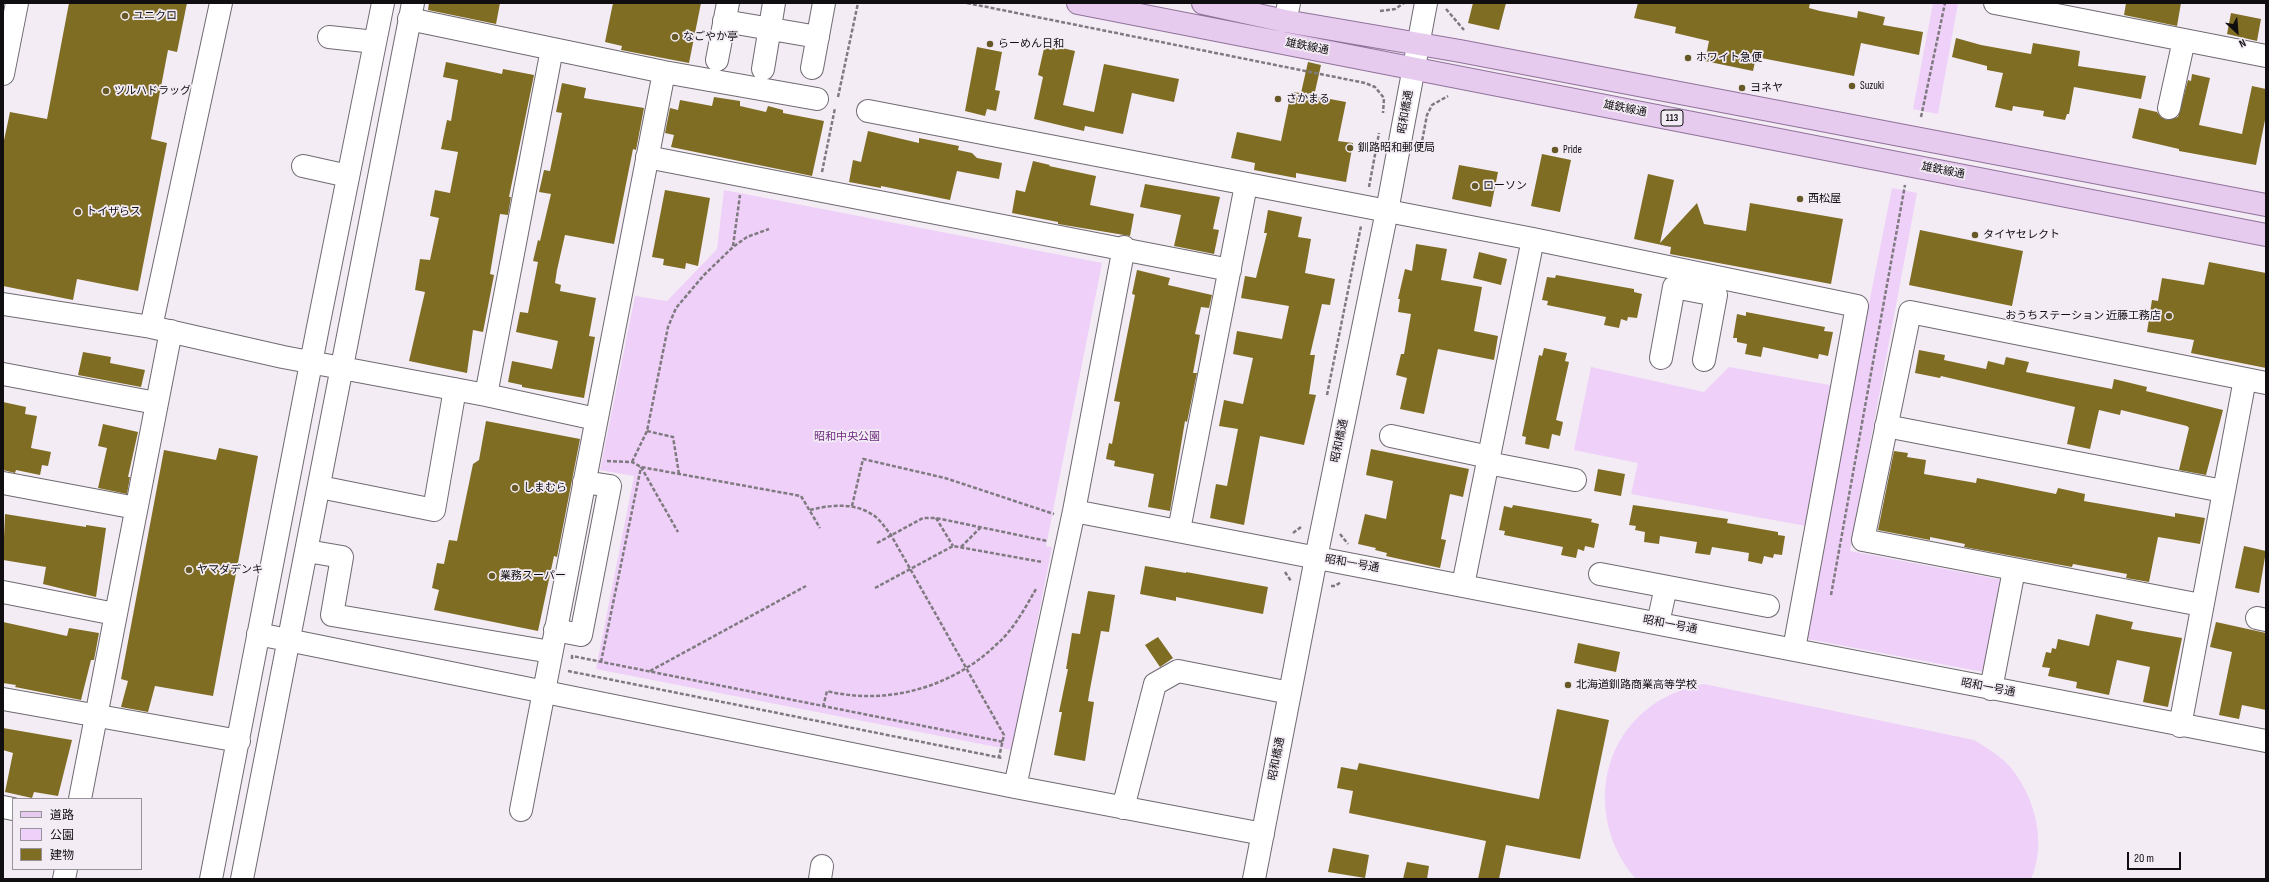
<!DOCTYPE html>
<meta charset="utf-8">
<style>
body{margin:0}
#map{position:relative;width:2269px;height:882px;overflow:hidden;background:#f3ecf5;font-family:"Sofia Sans Condensed","Noto Sans JP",sans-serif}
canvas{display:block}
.frame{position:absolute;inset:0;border:4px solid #100e11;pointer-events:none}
.legend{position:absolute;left:12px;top:798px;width:130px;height:72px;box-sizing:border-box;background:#f3ecf5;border:1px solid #98939a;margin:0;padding:5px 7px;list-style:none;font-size:12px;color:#100e11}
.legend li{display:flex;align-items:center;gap:8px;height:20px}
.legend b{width:20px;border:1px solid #98939a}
.north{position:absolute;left:2217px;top:12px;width:40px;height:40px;-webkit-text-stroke:3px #f3ecf5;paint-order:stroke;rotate:154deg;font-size:11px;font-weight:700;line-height:16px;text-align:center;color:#100e11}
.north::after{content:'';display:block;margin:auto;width:14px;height:18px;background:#100e11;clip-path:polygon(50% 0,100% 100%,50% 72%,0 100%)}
.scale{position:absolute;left:2127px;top:852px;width:54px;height:18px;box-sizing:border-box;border:2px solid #100e11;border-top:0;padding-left:5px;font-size:12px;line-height:14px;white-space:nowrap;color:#100e11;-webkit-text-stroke:3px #f3ecf5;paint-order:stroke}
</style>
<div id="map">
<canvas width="2269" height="882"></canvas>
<div class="frame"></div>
<ul class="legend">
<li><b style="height:5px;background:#e6cbee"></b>道路</li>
<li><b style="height:11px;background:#efd0f8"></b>公園</li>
<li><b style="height:11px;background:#7f6d24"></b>建物</li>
</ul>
<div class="north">N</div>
<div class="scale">20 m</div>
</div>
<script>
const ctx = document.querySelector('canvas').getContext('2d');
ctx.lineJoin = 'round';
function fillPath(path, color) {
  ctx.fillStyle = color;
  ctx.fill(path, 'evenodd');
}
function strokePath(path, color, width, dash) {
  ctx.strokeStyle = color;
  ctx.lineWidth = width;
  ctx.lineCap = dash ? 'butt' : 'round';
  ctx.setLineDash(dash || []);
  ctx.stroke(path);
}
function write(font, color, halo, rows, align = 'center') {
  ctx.font = font + ' "Sofia Sans Condensed","Noto Sans JP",sans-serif';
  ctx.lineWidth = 3.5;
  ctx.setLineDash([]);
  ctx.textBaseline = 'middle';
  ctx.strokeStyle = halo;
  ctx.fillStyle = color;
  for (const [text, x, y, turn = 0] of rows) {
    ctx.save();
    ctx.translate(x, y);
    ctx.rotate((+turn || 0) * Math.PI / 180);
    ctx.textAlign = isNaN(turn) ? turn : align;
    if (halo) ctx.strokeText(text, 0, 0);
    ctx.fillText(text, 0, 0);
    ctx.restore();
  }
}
fillPath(new Path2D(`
 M1933 3H1958L1938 114 1913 109Z
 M1892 188 1917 193 1850 551 2003 580 1983 672 1786 635 1806 526 1631 494 1638 463 1574 450 1591 367 1704 392 1729 367 1852 389Z
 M724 190 1102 263 1046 546 1052 547 1012 750 596 669 634 476 600 470 635 296 667 301 717 249Z
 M1704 684 1974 740C1987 748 2001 756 2011 768 2035 797 2047 843 2031 879H1636C1587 823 1596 735 1664 698 1677 691 1690 687 1704 684Z`), '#efd0f8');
fillPath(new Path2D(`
 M69 3H187L177 52 168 50 151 139 167 143 138 291 77 279 73 300 3 286V145L10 112 47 119Z
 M429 3H500L496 24 428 10Z
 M613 3H701L689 63 621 50 622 46 605 42Z
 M1473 3H1506L1499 30 1468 23Z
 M1638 3H1810L1809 8 1820 11 1857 18 1858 11 1885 17 1883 25 1923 32 1919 55 1861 43 1854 76 1756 57 1753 71 1705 61 1709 41 1675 33 1676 27 1634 18Z
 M2126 3H2181L2177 26 2124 15Z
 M2231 13 2261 19 2257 41 2227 34Z
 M1956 38 1981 45 2031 54 2033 43 2080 51 2078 66 2146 76 2141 99 2074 87 2069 114H2067L2065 120 2043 116 2044 111 2013 106 2012 111 1995 107 2003 73 1987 70V66L1952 57Z
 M1045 44 1075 51 1063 105 1094 112 1104 64 1179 79 1174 102 1132 93 1123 134 1085 126 1084 131 1034 119 1043 77 1038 75Z
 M977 47 1002 52 995 90 1000 91 996 111 987 109 985 116 965 111Z
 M446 62 502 74 503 69 534 75 509 197H511L508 215 500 214 490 274 494 275 483 332 473 330 467 373 409 361 425 292 415 290 420 259 430 260 439 218 430 216 435 190 450 193 458 152 441 149 447 120 451 121 458 80 443 77Z
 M1308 62 1321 65 1314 96 1346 102 1338 141 1353 143 1346 182 1296 173V178L1254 170 1255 163 1231 158 1237 132 1281 141 1291 92 1301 93Z
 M2192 74 2210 78 2199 125 2242 134 2252 86 2266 89V115L2256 165 2179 151V149L2132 138 2139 108 2157 112 2161 117 2167 120 2178 117 2188 80 2191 81Z
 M562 83 586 88 584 98 644 108 636 150 633 149 614 244 565 235 557 270 555 283 561 285 560 291 596 298 589 336 595 337 584 398 522 387V385L508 382 512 361 552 369 558 341 516 332 520 312 528 313 538 262 533 261 538 240 540 241 551 194 539 192 544 170 550 171 562 113 556 112Z
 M714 97 740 101V106L766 112 768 106 783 110V113L824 121 812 176 671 147 674 135 665 133 670 108 678 110 680 100 712 106Z
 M868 131 919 143V138L959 146 958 150 972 153 977 158 1002 163 999 179 957 171 950 200 881 186V188L849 182 853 160 861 162Z
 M1542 154 1571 160 1560 212 1531 206Z
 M1033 161 1050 165 1049 166 1096 176 1090 205 1134 214 1130 236 1058 224V222L1012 213 1016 190 1025 192Z
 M1459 165 1498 172 1491 207 1452 199Z
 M1648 174 1674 180 1660 243 1697 203 1704 224 1746 231 1750 203 1843 219 1831 284 1670 254 1671 247 1634 239Z
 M1145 184 1220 197 1213 229 1219 230 1214 254 1174 246 1181 215 1140 207Z
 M665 190 710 198 698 266 686 263 685 269 663 265 664 259 652 257Z
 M1268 210 1302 217 1298 237 1311 239 1305 273 1335 279 1330 305 1322 304 1310 355H1315L1309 394 1316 395 1304 445 1260 436 1244 525 1210 518 1216 484 1227 486 1238 429 1219 426 1224 400 1243 404 1253 358 1233 354 1237 331 1282 339 1289 306 1241 298 1245 276 1256 278 1267 233H1264Z
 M1920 230 2023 251 2012 306 1909 285Z
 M1416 244 1447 249 1441 280 1482 287 1474 331 1498 336 1494 360 1438 349 1424 414 1400 409 1407 378 1396 375 1401 354H1404L1411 314 1398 312 1400 299H1398L1405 269 1412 271Z
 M1479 252 1507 259 1501 285 1473 278Z
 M2209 262 2266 273V368L2191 353 2194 340 2147 332 2152 300 2158 301 2162 278 2204 285Z
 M1137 270 1170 278 1168 285 1212 295 1209 308 1201 307 1195 334 1200 335 1193 373H1197L1187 422 1185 421 1170 511 1148 507 1154 474 1114 466 1115 461 1106 459 1109 443 1112 444 1120 402 1114 401 1135 295 1132 294Z
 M1556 275 1634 289V292L1642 294 1637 318 1628 317 1627 321 1621 319 1619 328 1604 325 1606 317 1547 305 1548 301 1542 300 1547 277 1555 278Z
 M1746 312 1825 327 1824 331 1833 332 1828 356 1819 354 1818 359 1763 347 1761 357 1745 354 1747 344 1737 342V338H1733L1737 314 1746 316Z
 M1544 348 1567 353 1565 361 1569 362 1556 420 1563 422 1560 436 1552 434 1549 449 1525 444 1526 437 1522 436 1539 355 1542 356Z
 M1919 350 1945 355 1944 360 1986 369 1988 361 2004 365 2006 357 2029 362 2026 372 2112 389 2114 379 2147 387 2146 391 2223 410 2206 475 2179 470 2189 428 2187 426 2121 410 2120 415 2099 410 2090 449 2067 444 2075 407 1941 376 1940 378 1915 373Z
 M83 352 111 357 110 363 145 370 141 387 78 375Z
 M3 402 26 407 25 414 37 416 31 448 51 452 48 466 42 465 40 475 16 470 15 473 3 470Z
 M486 421 580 439 557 557 554 556 538 631 434 610 439 590 432 588 437 563 444 564 449 540 457 541 473 464 479 460Z
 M103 424 138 432 128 477H130L127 494 98 488 107 448 98 446Z
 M219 448 258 456 213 696 155 686 148 712 121 707 128 681 121 679 164 450 216 460Z
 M1371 449 1469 469 1463 497 1450 494 1441 539 1446 540 1440 568 1386 556 1387 553 1375 550 1376 548 1358 544 1365 514 1386 519 1393 481 1366 475Z
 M1894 451 1908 453 1907 457 1926 460 1924 474 1976 483 1977 478 2056 494 2058 488 2085 494 2084 501 2175 517V513L2205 518 2200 544 2158 537 2149 582 2126 578 2127 574 2073 564 2072 567 1964 547 1965 544 1930 537V540L1878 530Z
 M1598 469 1625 474 1621 496 1594 491Z
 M1513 505 1592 519 1591 522 1599 524 1594 548 1585 546 1584 551 1578 549 1576 558 1561 555 1563 547 1504 535 1505 531 1499 530 1504 506 1512 508Z
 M1633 505 1728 519 1727 523 1778 532V535L1785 536 1782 555 1774 554 1773 558 1764 556 1762 564 1748 561 1749 553 1712 547 1710 555 1695 553 1697 542 1660 536 1659 544 1644 542 1645 532 1635 530 1636 526 1629 525Z
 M5 514 86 527V525L106 528 96 597 43 584 46 567 3 560Z
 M2244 546 2266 551 2259 593 2235 588Z
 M1145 566 1186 573V572L1268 587 1263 614 1176 597V601L1140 594Z
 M1088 591 1115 595 1109 632 1101 631 1090 689 1088 701 1094 702 1085 761 1054 755 1062 712H1059L1068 669H1066L1072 633 1080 634Z
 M2096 614 2133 622 2131 629 2182 638 2168 707 2143 702 2150 667 2117 660 2109 695 2076 688 2077 682 2048 676 2050 668 2042 667 2046 652 2051 653 2052 648 2056 649 2058 639 2089 646Z
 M3 622 67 636 69 628 99 633 94 660H91L81 700 15 687 16 685 3 683Z
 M2216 622 2266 633V710L2242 705 2239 719 2219 715 2232 652 2210 647Z
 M1158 637 1173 658 1160 667 1145 645Z
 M1578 643 1620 652 1616 672 1574 663Z
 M1557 709 1609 720 1580 859 1506 845 1499 879H1478L1486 841 1349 813 1353 791 1337 788 1341 767 1357 770 1359 763 1539 799Z
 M3 728 72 740 58 796 34 792 32 798 5 792 13 753 3 750Z
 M1333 848 1369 855 1365 878 1328 872Z
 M1407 862 1429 866 1427 879H1403Z`), '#7f6d24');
const minor = new Path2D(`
 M1995 3 2266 56
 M409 19 664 72 817 99
 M724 21 818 37
 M1285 21 1289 3
 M329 37 375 42
 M717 60 728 3
 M812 68 824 3
 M763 69 774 3
 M3 74 17 3
 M2169 108 2184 40
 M868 111 1533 239 1857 306 1794 649
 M647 157 1230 270
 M303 166 348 176
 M3 304 151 327 283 357 486 395 596 419
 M151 327 221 3
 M1661 358 1674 287 1716 295 1704 360
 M3 374 156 403
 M486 395 552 49
 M1886 426 2223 491
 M1391 436 1489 457
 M1488 463 1575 480
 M3 483 136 508
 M320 487 434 510 455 389
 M1074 511 2266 741
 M1179 530 1246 185
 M307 551 342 557 332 615 551 652
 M1600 574 1768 606
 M1463 585 1533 239
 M3 592 115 614
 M2201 605 1863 540 1910 312 2266 383
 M2257 618 2266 620
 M1658 623 1666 587
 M555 630 581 635 610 486 584 482
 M258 634 1015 787 1263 834
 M1991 689 2014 570
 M3 699 239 741
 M2180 726 2245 379
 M1015 787 1074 511 1124 247
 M80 799 171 331
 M3 807 13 809
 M1123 808 1155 684 1178 671 1290 693
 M521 810 664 72
 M64 879 66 869
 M211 879 318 327 383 3
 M242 879 413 3
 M820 879 822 866
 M1254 879 1316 558 1387 211 1426 3`);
const major = new Path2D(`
 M1078 3 2266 235
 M1203 3 1285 21 1460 51 2266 205`);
strokePath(minor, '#706a72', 24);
strokePath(major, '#91729a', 24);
strokePath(new Path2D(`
 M967 3 1365 83 1375 87 1384 98 1383 113
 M1446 9 1464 30
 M1380 11 1395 9 1404 3
 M838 97 858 3
 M1921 117 1945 3
 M1420 152 1427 115 1432 105 1448 96
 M822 172 835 108
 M1369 187 1379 133
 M733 246 740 195
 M1327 395 1361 226
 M647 431 673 437 679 474
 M607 461 632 462 641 467 801 496 820 528
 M632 462 647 431 668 327 676 308 704 275 733 247 747 237 769 229
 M641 467 678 532
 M852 506 863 459 945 478 1054 514
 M810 510C830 505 854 502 873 515 880 519 886 529 891 535L1004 735 999 757
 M936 518 953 546
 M1293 533 1301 527
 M1340 534 1348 544
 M877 543 923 518H936L1047 541
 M961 547 980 528
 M1285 572 1291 581
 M1331 586H1335L1341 582
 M875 588 953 546 1042 562
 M1831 595 1905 185
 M572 659V656L1004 742
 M601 662 641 467
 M568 671 1002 758
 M650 671 806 586
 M823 707 827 691C887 706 953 687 997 644 1014 629 1025 608 1036 589`), '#7f7a80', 2.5, [4, 2]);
strokePath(minor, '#fff', 22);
strokePath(major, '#e6cbee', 22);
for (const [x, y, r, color] of [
 [125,16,4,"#665925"],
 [675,37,4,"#665925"],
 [990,44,4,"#665925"],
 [1688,58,4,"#665925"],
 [1852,86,4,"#665925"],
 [1742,88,4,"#665925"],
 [106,91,4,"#665925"],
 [1278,99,4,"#665925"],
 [1350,148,4,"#665925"],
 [1555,150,4,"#665925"],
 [1475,186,4,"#665925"],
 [1800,199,4,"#665925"],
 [78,212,4,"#665925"],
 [1975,235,4,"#665925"],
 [2169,316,4,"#665925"],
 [515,488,4,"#665925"],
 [189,570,4,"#665925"],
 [492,576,4,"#665925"],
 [1568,685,4,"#665925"]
]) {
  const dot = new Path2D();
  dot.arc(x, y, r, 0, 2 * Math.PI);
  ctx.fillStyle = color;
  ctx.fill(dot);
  strokePath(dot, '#f3ecf5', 1.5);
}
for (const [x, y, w] of [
 [1672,118,22]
]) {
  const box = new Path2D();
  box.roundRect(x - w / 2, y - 8, w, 16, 3);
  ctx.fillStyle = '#f3ecf5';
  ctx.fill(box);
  strokePath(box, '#100e11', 1);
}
write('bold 10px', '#100e11', null, [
 ["113",1672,118]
]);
write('11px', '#100e11', '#f3ecf5', [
 ["ユニクロ",133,16],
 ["なごやか亭",683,37],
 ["らーめん日和",998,44],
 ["ホワイト急便",1696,58],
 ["Suzuki",1860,86],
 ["ヨネヤ",1750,88],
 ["ツルハドラッグ",114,91],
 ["さかまる",1286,99],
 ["釧路昭和郵便局",1358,148],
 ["Pride",1563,150],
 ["ローソン",1483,186],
 ["西松屋",1808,199],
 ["トイザらス",86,212],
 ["タイヤセレクト",1983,235],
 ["おうちステーション 近藤工務店",2161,316,"right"],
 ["しまむら",523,488],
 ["ヤマダデンキ",197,570],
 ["業務スーパー",500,576],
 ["北海道釧路商業高等学校",1576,685]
], 'left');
write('11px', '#100e11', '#f3ecf5', [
 ["雄鉄線通",1307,47,11],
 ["雄鉄線通",1625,109,11],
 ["昭和橋通",1406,112,-80],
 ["雄鉄線通",1943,171,11],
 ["昭和橋通",1340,441,-78],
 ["昭和一号通",1352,564,10],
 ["昭和一号通",1670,625,11],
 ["昭和一号通",1988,688,11],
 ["昭和橋通",1277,759,-79]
]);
write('11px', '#6d2b7f', '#f3ecf5', [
 ["昭和中央公園",847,437]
]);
</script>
